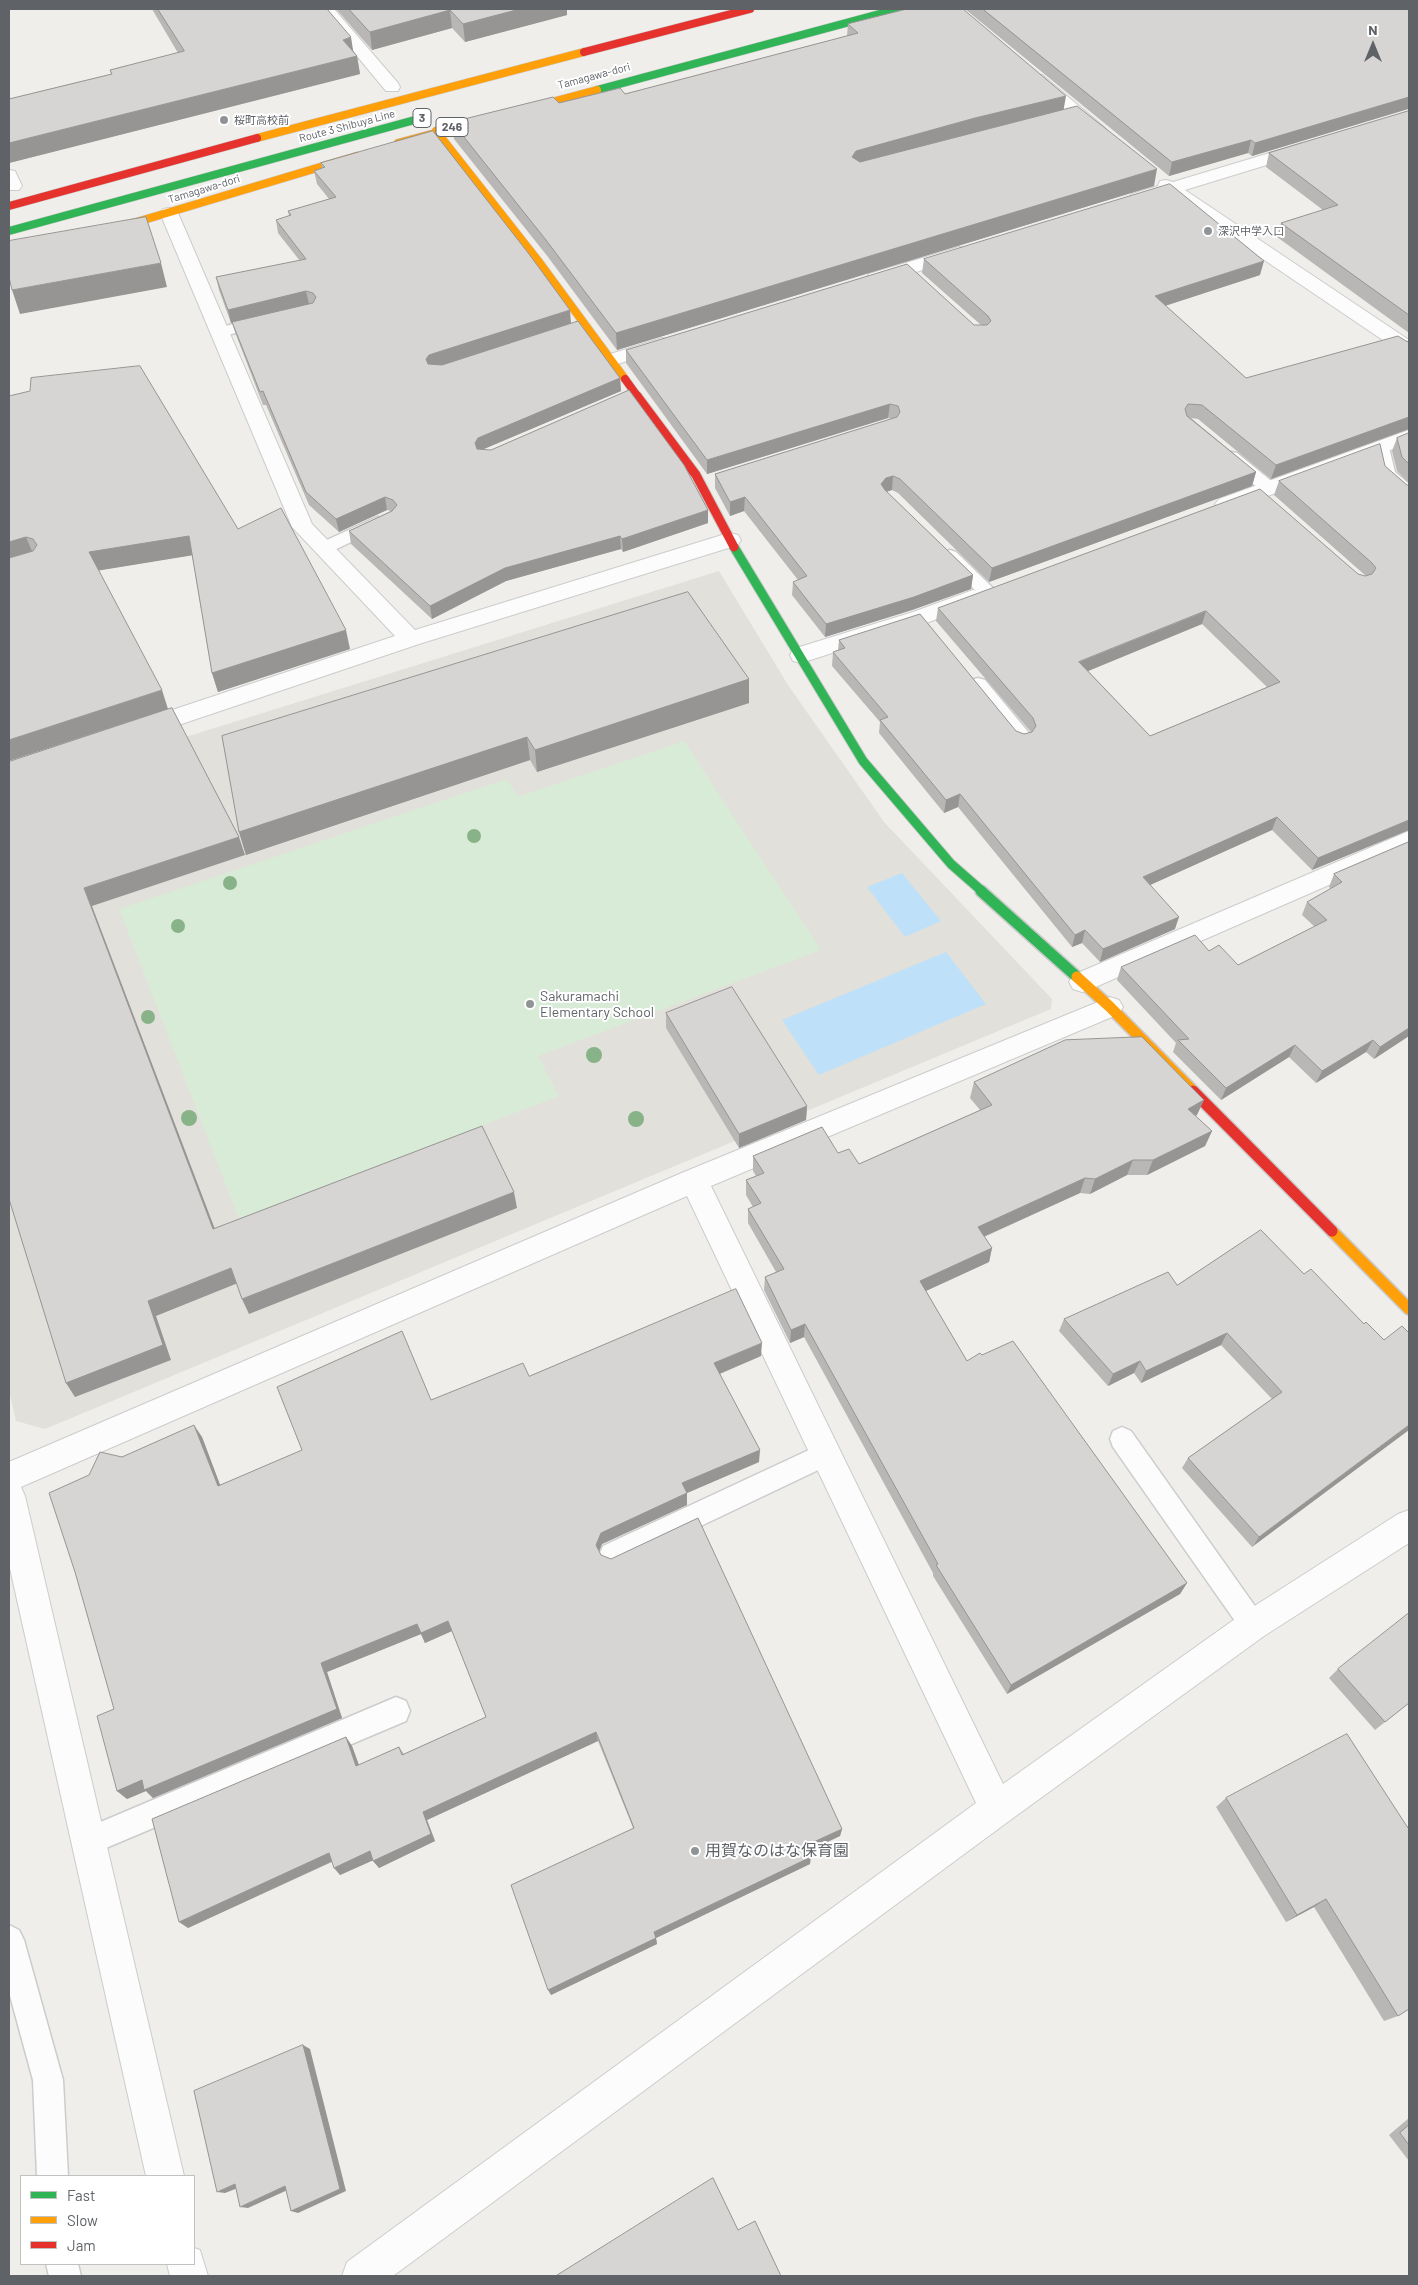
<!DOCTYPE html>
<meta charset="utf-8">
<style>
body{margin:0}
#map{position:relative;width:1418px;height:2285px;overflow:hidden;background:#efeeea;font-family:Barlow,sans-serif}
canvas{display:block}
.frame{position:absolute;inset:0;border:10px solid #5f6368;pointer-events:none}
.legend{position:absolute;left:20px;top:2175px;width:175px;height:90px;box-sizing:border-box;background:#fff;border:1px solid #bfc1c3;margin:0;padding:6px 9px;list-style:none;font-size:15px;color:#5f6368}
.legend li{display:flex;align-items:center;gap:10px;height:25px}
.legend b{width:25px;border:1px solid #bfc1c3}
.north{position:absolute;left:1348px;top:20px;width:50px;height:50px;-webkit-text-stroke:4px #fff;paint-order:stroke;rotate:0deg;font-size:14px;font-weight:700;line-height:20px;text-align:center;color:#5f6368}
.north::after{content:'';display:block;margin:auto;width:18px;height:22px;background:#5f6368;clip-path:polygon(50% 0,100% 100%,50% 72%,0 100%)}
</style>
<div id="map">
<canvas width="1418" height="2285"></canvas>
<div class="frame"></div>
<ul class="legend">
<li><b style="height:6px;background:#30b455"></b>Fast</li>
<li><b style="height:6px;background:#ff9f0a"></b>Slow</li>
<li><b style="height:6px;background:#e5322d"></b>Jam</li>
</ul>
<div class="north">N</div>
</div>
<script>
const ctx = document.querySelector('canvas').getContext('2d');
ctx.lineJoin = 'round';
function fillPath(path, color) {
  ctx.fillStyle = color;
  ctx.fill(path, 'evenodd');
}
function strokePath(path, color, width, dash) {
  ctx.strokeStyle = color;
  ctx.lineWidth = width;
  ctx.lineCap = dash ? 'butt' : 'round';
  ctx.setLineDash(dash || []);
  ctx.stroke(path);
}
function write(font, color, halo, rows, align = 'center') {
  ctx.font = font + ' Barlow,"Noto Sans JP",sans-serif';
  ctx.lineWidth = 4;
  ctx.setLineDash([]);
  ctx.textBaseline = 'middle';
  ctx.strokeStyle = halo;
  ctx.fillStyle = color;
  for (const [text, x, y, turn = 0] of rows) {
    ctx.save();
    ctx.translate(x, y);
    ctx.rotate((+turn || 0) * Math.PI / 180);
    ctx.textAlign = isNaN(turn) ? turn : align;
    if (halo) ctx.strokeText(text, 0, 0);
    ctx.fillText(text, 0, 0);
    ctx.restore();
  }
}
fillPath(new Path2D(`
 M719 571 788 685 884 822 1052 999 1051 1009 45 1429 16 1421 9 1390V792Z`), '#e2e0da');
fillPath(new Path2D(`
 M684 741 821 950 538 1056 559 1096 239 1219 119 909 507 779 518 797Z`), '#d8ebd6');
fillPath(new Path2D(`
 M902 873 941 921 905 937 867 887Z
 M946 952 986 1004 819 1075 782 1020Z`), '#bfe0f9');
const lane = new Path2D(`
 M264 316 270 318 272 321 270 324 220 337 214 335 212 332 214 329Z
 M1382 442 1388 443 1395 472 1409 484V498L1403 497 1381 478 1374 447 1376 443Z
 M1231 452 1237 453 1275 484 1278 488 1275 492H1263L1225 461 1223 457 1225 453Z
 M377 517 383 519 386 523 383 527 330 552 324 554 318 552 315 548 318 544Z
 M950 550 956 552 993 588 996 592 993 596 987 598 981 596 944 560 941 556 944 552Z
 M978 678 985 680 1029 733 1032 738 1029 743 1022 745 1015 743 971 690 969 685 971 680Z
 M1122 1427 1131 1431 1262 1616 1266 1625 1262 1634 1253 1638 1244 1634 1113 1447 1110 1439 1113 1431Z
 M826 1442 835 1446 839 1454 835 1462 621 1564 612 1568 603 1564 599 1555 603 1546Z
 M396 1697 406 1701 410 1711 406 1721 87 1856 77 1852 73 1842 77 1832Z
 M9 1925 19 1930 24 1940 63 2080 68 2176H37L33 2080 9 1992Z
 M46 2264H78L81 2276H49Z`);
const street = new Path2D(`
 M318 9H334L398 83 400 87 398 91H386Z
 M1036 74 1042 75 1105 128 1108 132 1105 136H1093L1030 83 1028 79 1030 75Z
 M1303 143 1309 144 1312 148 1309 152 1185 190 1409 340V355L1402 353 1168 195 1138 203 1132 202 1129 198 1132 194 1158 186 1160 181 1166 180 1173 182Z
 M9 170 15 171 22 186 19 190H9Z
 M169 208 175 209 178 213 312 524 415 630 722 535 730 533 738 535 741 540 738 545 419 644 149 735 141 737 133 735 129 729 133 723 395 636 292 527 160 213 163 209Z
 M959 247 966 249 968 253 966 257 876 284 869 282 867 278 869 274Z
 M662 338 669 340 672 344 669 348 611 366 604 364 601 360 604 356Z
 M1409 430V443L1233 509 1226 511 1219 509 1215 504 1219 499Z
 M973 590 981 592 984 597 981 602 929 622 801 663 793 661 790 655 793 649 913 612Z
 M1409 831V850L1091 989 1082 992 1073 989 1069 982 1073 975Z
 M1110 997 1119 1000 1123 1007 1119 1014 711 1186 1003 1784 1242 1614 1398 1514 1409 1510V1543L1264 1636 1009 1821 393 2276H342L347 2262 976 1803 687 1196 21 1487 25 1496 184 2176H146L9 1564V1462L684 1172Z
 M194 2248 200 2250 208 2276H170L167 2264H194Z`);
const fastFar2 = new Path2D(`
 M597 90 898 9
 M9 231 422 118`);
const fastFar1 = new Path2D(`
 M734 547 863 761 951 864 983 892`);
const fast = new Path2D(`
 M981 891 1077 977`);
const slowFar1 = new Path2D(`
 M436 131 539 262 625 379
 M257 138 584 52
 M398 143 597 90
 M110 230 357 156`);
const slow = new Path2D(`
 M1077 977 1110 1007 1193 1091
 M1332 1231 1409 1309`);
const jamFar2 = new Path2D(`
 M584 52 750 9
 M9 206 257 138
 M625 379 638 397`);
const jamFar1 = new Path2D(`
 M637 396 696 475 734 547`);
const jam = new Path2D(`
 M1193 1091 1332 1231`);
strokePath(lane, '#cbcccc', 3);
strokePath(street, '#cbcccc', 2);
strokePath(fastFar2, '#cacacb', 9);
strokePath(fastFar1, '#cacacb', 11);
strokePath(fast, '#cacacb', 14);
strokePath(slowFar1, '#cacacb', 9);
strokePath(slow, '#cacacb', 14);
strokePath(jamFar2, '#cacacb', 9);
strokePath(jamFar1, '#cacacb', 11);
strokePath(jam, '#cacacb', 14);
fillPath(lane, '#fdfcfc');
fillPath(street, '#fdfcfc');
strokePath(fastFar2, '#30b455', 8);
strokePath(fastFar1, '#30b455', 9);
strokePath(fast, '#30b455', 11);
strokePath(slowFar1, '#ff9f0a', 8);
strokePath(slow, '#ff9f0a', 11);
strokePath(jamFar2, '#e5322d', 8);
strokePath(jamFar1, '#e5322d', 9);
strokePath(jam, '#e5322d', 11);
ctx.fillStyle = '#88b388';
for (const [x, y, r] of [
 [474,836,7],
 [230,883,7],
 [178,926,7],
 [148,1017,7],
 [594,1055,8],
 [189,1118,8],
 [636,1119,8]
]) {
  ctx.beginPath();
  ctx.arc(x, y, r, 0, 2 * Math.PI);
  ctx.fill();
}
fillPath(new Path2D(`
 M152 9H327L354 52 357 56 360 74 9 163V99L111 74 110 70 178 53Z
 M336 9H567V15L465 42 452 28 372 50Z
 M965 9H1409V110L1408 109 1252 156 1248 153 1169 176Z
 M848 24 1064 109 1154 186 617 350 548 257 454 139 452 122 559 103 625 94 847 36Z
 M1409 111V333L1277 237 1281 223 1323 210 1266 167 1269 153Z
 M321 163 571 323 620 378 621 391 484 449 708 523 623 552 621 549 506 581 432 619 351 544 349 531 391 511 387 510 339 532 309 505 266 405H263L236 335 232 323H231L219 290 216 277 300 261 278 233 276 220 289 216 288 211 329 199 317 184 314 171 322 168Z
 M924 259 1260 275 1165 306 1246 378 1406 341 1409 342V429L1271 479 1198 419 1191 418 1256 472 1252 486 989 582 898 493 892 490 887 492 973 575 971 589 912 610 825 637 792 595 793 582 798 580 744 511 730 516 715 488V474L891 419 888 418 707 474 626 363V350L974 325H981L922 273Z
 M9 396 238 529 350 649 218 692 212 673 192 555 99 570 9 761Z
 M1409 433V483L1397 471 1392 451 1397 438Z
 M1385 466 1407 485H1409V830L1312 870 1272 830 1150 885 1175 929 1100 962 1082 943 1072 947 958 807 944 813 879 733 880 722 832 666 833 652 838 650 839 640 1016 731 1024 734 1031 732 936 621 938 608 1358 574 1365 576H1366L1274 495 1279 481ZM1202 624 1267 687 1150 736 1088 671Z
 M749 679V703L537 772 530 760 246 855 239 832 222 736Z
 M1409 842V1036L1374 1059 1366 1052 1316 1083 1289 1057 1221 1100 1173 1052 1176 1043 1117 980 1121 967 1209 951 1238 965 1315 927 1302 915 1307 902 1331 889 1329 887 1334 874Z
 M666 1013 807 1106 806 1120 739 1148 666 1028Z
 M974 1082 1197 1115 1195 1116 1212 1131 1205 1146 1147 1175H1127L1090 1194 1080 1193 984 1237 992 1248 989 1262 926 1291 967 1361 1187 1583 1180 1594 1007 1694 933 1576V1573L804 1337 790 1343 764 1290 765 1277 776 1272 748 1223V1209L753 1207 746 1195V1180L756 1176 753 1171V1156L838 1153 859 1164 980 1110 970 1098Z
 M1304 1274 1364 1324 1384 1340 1409 1333 1252 1547 1182 1468 1188 1458 1272 1399 1221 1345 1141 1383 1134 1373 1108 1386 1059 1331 1064 1319 1177 1285Z
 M761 1356 720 1374 759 1462 687 1493V1505L602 1544 599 1552 601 1555 842 1829 840 1836 808 1851 810 1864 656 1938 657 1944 551 1995 633 1828 598 1741 427 1820 435 1841 379 1868 373 1860 340 1875 332 1862 188 1928 346 1737 352 1746 359 1765 399 1747 404 1754 486 1717 452 1631 425 1643 421 1634 327 1672 342 1718 153 1798 146 1791 127 1799 117 1791 114 1709 89 1475 122 1457 202 1437 220 1485 431 1400 529 1376Z
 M1338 1669 1409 1703 1375 1730 1329 1678Z
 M1226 1798 1407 1827 1409 1825V2009L1398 2016 1384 2021 1314 1907 1286 1922 1216 1807Z
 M1409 2118V2161L1389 2135Z`), '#b8b7b5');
fillPath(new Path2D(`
 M520 9H567V15L465 42 463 24Z
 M450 10 452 28 372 50 370 32Z
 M351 37 354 56 343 40Z
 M357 56 360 74 9 163V143Z
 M1066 96 1063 113 851 173 852 157 856 151 975 118Z
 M1409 97V107L1408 109 1252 156 1255 143Z
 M1251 140 1248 153 1169 176 1172 162Z
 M1157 169 1154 186 617 350 616 333Z
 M1264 261 1260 275 1152 310 1155 296Z
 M161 263 167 287 20 314 12 290Z
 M306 291 309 304 231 323 228 310Z
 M570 310 571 323 427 372 426 359 429 355Z
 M620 378 621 391 479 451 476 456 475 443 478 438Z
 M890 404 888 418 707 474V460Z
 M1409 417V429L1271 479 1276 465Z
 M1256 472 1252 486 989 582 992 568Z
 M893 476 892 490 884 492 881 484 886 478Z
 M385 497 387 510 339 532 336 519Z
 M745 497 744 511 730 516V502Z
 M708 510V523L623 552 622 539Z
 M189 536 194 555 96 571 89 552Z
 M620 536 621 549 506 581 432 619 430 606 505 568Z
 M26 537 34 556 9 564V542Z
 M973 575 971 589 912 610 825 637 826 624Z
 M1206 611 1202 624 1076 676 1079 662Z
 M346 630 350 649 218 692 212 673Z
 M749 679V703L537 772 535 750Z
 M162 690 168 709 9 761V740Z
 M527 737 530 760 246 855 239 832Z
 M960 794 958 807 944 813 946 800Z
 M1277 817 1272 830 1139 890 1143 877Z
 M1409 820V830L1312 870 1318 858Z
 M239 837 245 855 92 906 221 1245 213 1229 84 888Z
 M1179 917 1175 929 1100 962 1103 949Z
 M1085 930 1082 943 1072 947 1075 935Z
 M1409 1028V1036L1374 1059 1380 1047Z
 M1373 1040 1366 1052 1316 1083 1322 1071Z
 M1295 1045 1289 1057 1221 1100 1226 1088Z
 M1204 1100 1197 1115 1182 1124 1188 1109Z
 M807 1106 806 1120 739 1148V1134Z
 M1212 1131 1205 1146 1147 1175 1153 1160Z
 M1133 1160 1127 1175 1090 1194 1095 1179Z
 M1085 1178 1080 1193 974 1241 978 1227Z
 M514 1192 517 1208 249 1314 242 1299Z
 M992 1248 989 1262 917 1295 920 1281Z
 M231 1268 238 1283 156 1316 171 1360 75 1397 66 1383 148 1301Z
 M805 1324 804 1337 790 1343 791 1330Z
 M1227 1333 1221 1345 1141 1383 1146 1371Z
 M762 1343 761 1356 714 1376V1363Z
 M1140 1361 1134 1373 1108 1386 1113 1374Z
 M194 1425 202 1437 225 1498 218 1486Z
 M1409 1425V1430L1252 1547 1259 1537Z
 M760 1450 759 1462 687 1493V1505L602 1544 597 1556 596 1545 601 1533 682 1483Z
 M1187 1583 1180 1594 1007 1694 1011 1685Z
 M448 1621 452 1631 425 1643 421 1634 327 1672 342 1718 153 1798 146 1791 127 1799 117 1791 321 1663 417 1624Z
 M596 1732 598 1741 427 1820 435 1841 379 1868 373 1861 423 1812Z
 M346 1737 352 1746 362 1774 356 1766Z
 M842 1829 840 1836 804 1853 805 1846Z
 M370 1851 376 1859 340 1875 334 1868Z
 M329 1853 335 1860 188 1928 179 1922Z
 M811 1857 810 1864 656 1938 657 1944 551 1995 548 1990 654 1932Z
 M1326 1899 1314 1907 1286 1922 1297 1915Z
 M303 2045 310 2049 346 2191 298 2213 291 2211Z
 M235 2184 243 2186 225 2193 217 2192Z
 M285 2186 292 2188 248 2208 240 2207Z`), '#969594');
const building = new Path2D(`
 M158 9H327L351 37 343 40 357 56 9 143V99L112 74 110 70 184 51Z
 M349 9H520L463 24 450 10 370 32Z
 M907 9H963L1066 96 975 118 856 151 852 157 860 162 1077 106 1157 169 616 333 546 240 452 122 553 97 559 103 620 88 625 94 858 33 848 24Z
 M983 9H1409V97L1255 143 1251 140 1172 162Z
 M1409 111V315L1281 223 1338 205 1269 153Z
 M433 131 529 254 570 310 429 355 426 359 428 364 442 365 578 321 620 378 478 438 475 443 477 449 491 450 629 390 684 465 708 510 622 539 620 536 505 568 430 606 349 531 392 511 397 505 393 500 385 497 336 519 306 492 263 391 260 392 232 322 313 303 316 297 313 293 306 291 228 310 216 277 306 259 276 220 291 215 288 211 336 197 314 171 325 167 321 163Z
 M1170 184 1264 261 1155 296 1246 378 1398 336 1406 341 1409 342V417L1276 465 1202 405 1188 404 1185 409 1187 416 1256 472 992 568 900 479 893 476 886 478 881 484 885 490 973 575 914 597 826 624 793 582 807 576 745 497 730 502 715 474 897 417 900 412 898 406 890 404 707 460 626 350 907 264 974 325H987L991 321 988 316 924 259Z
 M146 217 161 263 12 290 9 277V241Z
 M140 366 238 529 281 508 346 630 212 673 189 536 89 552 162 690 9 740V558L33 551 37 545 33 539 26 537 9 542V396L30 391 31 378Z
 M1409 433V464L1402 457 1397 438Z
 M1380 444 1385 466 1407 485H1409V820L1318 858 1277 817 1143 877 1179 917 1103 949 1085 930 1075 935 960 794 946 800 880 720 888 717 833 652 845 648 839 640 920 614 1016 731 1024 734 1032 732 1036 726 1033 718 938 608 1260 489 1358 574 1365 576 1372 574 1376 568 1372 563 1279 481ZM1206 611 1280 682 1150 736 1079 662Z
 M688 592 749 679 535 750 527 737 239 832 222 736Z
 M172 708 239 837 84 888 213 1229 482 1126 514 1192 242 1299 231 1268 148 1301 163 1345 66 1383 9 1199V762Z
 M1409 842V1028L1380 1047 1373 1040 1322 1071 1295 1045 1226 1088 1178 1040 1189 1039 1121 967 1195 935 1209 951 1219 945 1238 965 1327 920 1307 902 1342 882 1334 874Z
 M732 987 807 1106 739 1134 666 1013Z
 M1142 1037 1204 1100 1188 1109 1212 1131 1153 1160H1133L1095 1179 1085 1178 978 1227 992 1248 920 1281 967 1361 980 1353 982 1355 1013 1341 1187 1583 1011 1685 936 1565 938 1564 805 1324 791 1330 765 1277 784 1269 748 1209 761 1203 746 1180 764 1173 753 1156 822 1127 838 1153 849 1149 859 1164 992 1105 974 1082 1065 1040Z
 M1261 1230 1304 1274 1311 1269 1364 1324 1366 1322 1384 1340 1402 1326 1409 1333V1425L1259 1537 1188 1458 1282 1392 1227 1333 1146 1371 1140 1361 1113 1374 1064 1319 1168 1272 1177 1285Z
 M736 1289 762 1343 714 1363 760 1450 682 1483 687 1493 601 1533 596 1545 601 1555 611 1559 698 1518 842 1829 805 1846 811 1857 654 1932 656 1938 548 1990 511 1885 634 1828 596 1732 423 1812 431 1834 373 1861 370 1851 334 1868 329 1853 179 1922 152 1819 346 1737 356 1766 399 1747 402 1755 486 1717 448 1621 421 1633 417 1624 321 1663 337 1709 144 1790 142 1780 117 1791 97 1716 114 1709 75 1572 49 1493 89 1475 100 1452 122 1457 194 1425 218 1486 302 1450 277 1387 402 1331 431 1400 523 1363 529 1376Z
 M1409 1613V1703L1385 1722 1338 1669Z
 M1347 1734 1408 1828 1409 1827V2009L1398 2016 1326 1899 1297 1915 1226 1798Z
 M303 2045 340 2189 291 2211 285 2186 240 2207 235 2184 217 2192 194 2091Z
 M1409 2125V2145L1400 2133Z
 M713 2178 738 2230 755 2221 781 2276H556Z`);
fillPath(building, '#d6d5d3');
strokePath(building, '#969594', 1);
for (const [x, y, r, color] of [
 [224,120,5,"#919496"],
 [1208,231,5,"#919496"],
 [530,1004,5,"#919496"],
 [695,1851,5,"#919496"]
]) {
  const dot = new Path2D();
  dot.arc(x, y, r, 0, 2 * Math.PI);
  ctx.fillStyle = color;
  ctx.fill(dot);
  strokePath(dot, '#fff', 2);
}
write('11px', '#5f6368', '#fff', [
 ["Tamagawa-dori",594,76,-15],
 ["Route 3 Shibuya Line",347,126,-15],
 ["Tamagawa-dori",204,189,-17]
]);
write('11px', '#5f6368', '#fff', [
 ["桜町高校前",234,120],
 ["深沢中学入口",1218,231]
], 'left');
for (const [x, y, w] of [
 [422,118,18],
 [452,127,32]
]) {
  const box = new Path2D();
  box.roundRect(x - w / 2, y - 9.5, w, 19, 4);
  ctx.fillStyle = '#fff';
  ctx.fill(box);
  strokePath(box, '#5f6368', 1);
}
write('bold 12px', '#5f6368', null, [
 ["3",422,118],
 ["246",452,127]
]);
write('14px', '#5f6368', '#fff', [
 ["Sakuramachi",540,996],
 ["Elementary School",540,1012]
], 'left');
write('16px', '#5f6368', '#fff', [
 ["用賀なのはな保育園",705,1851]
], 'left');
</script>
